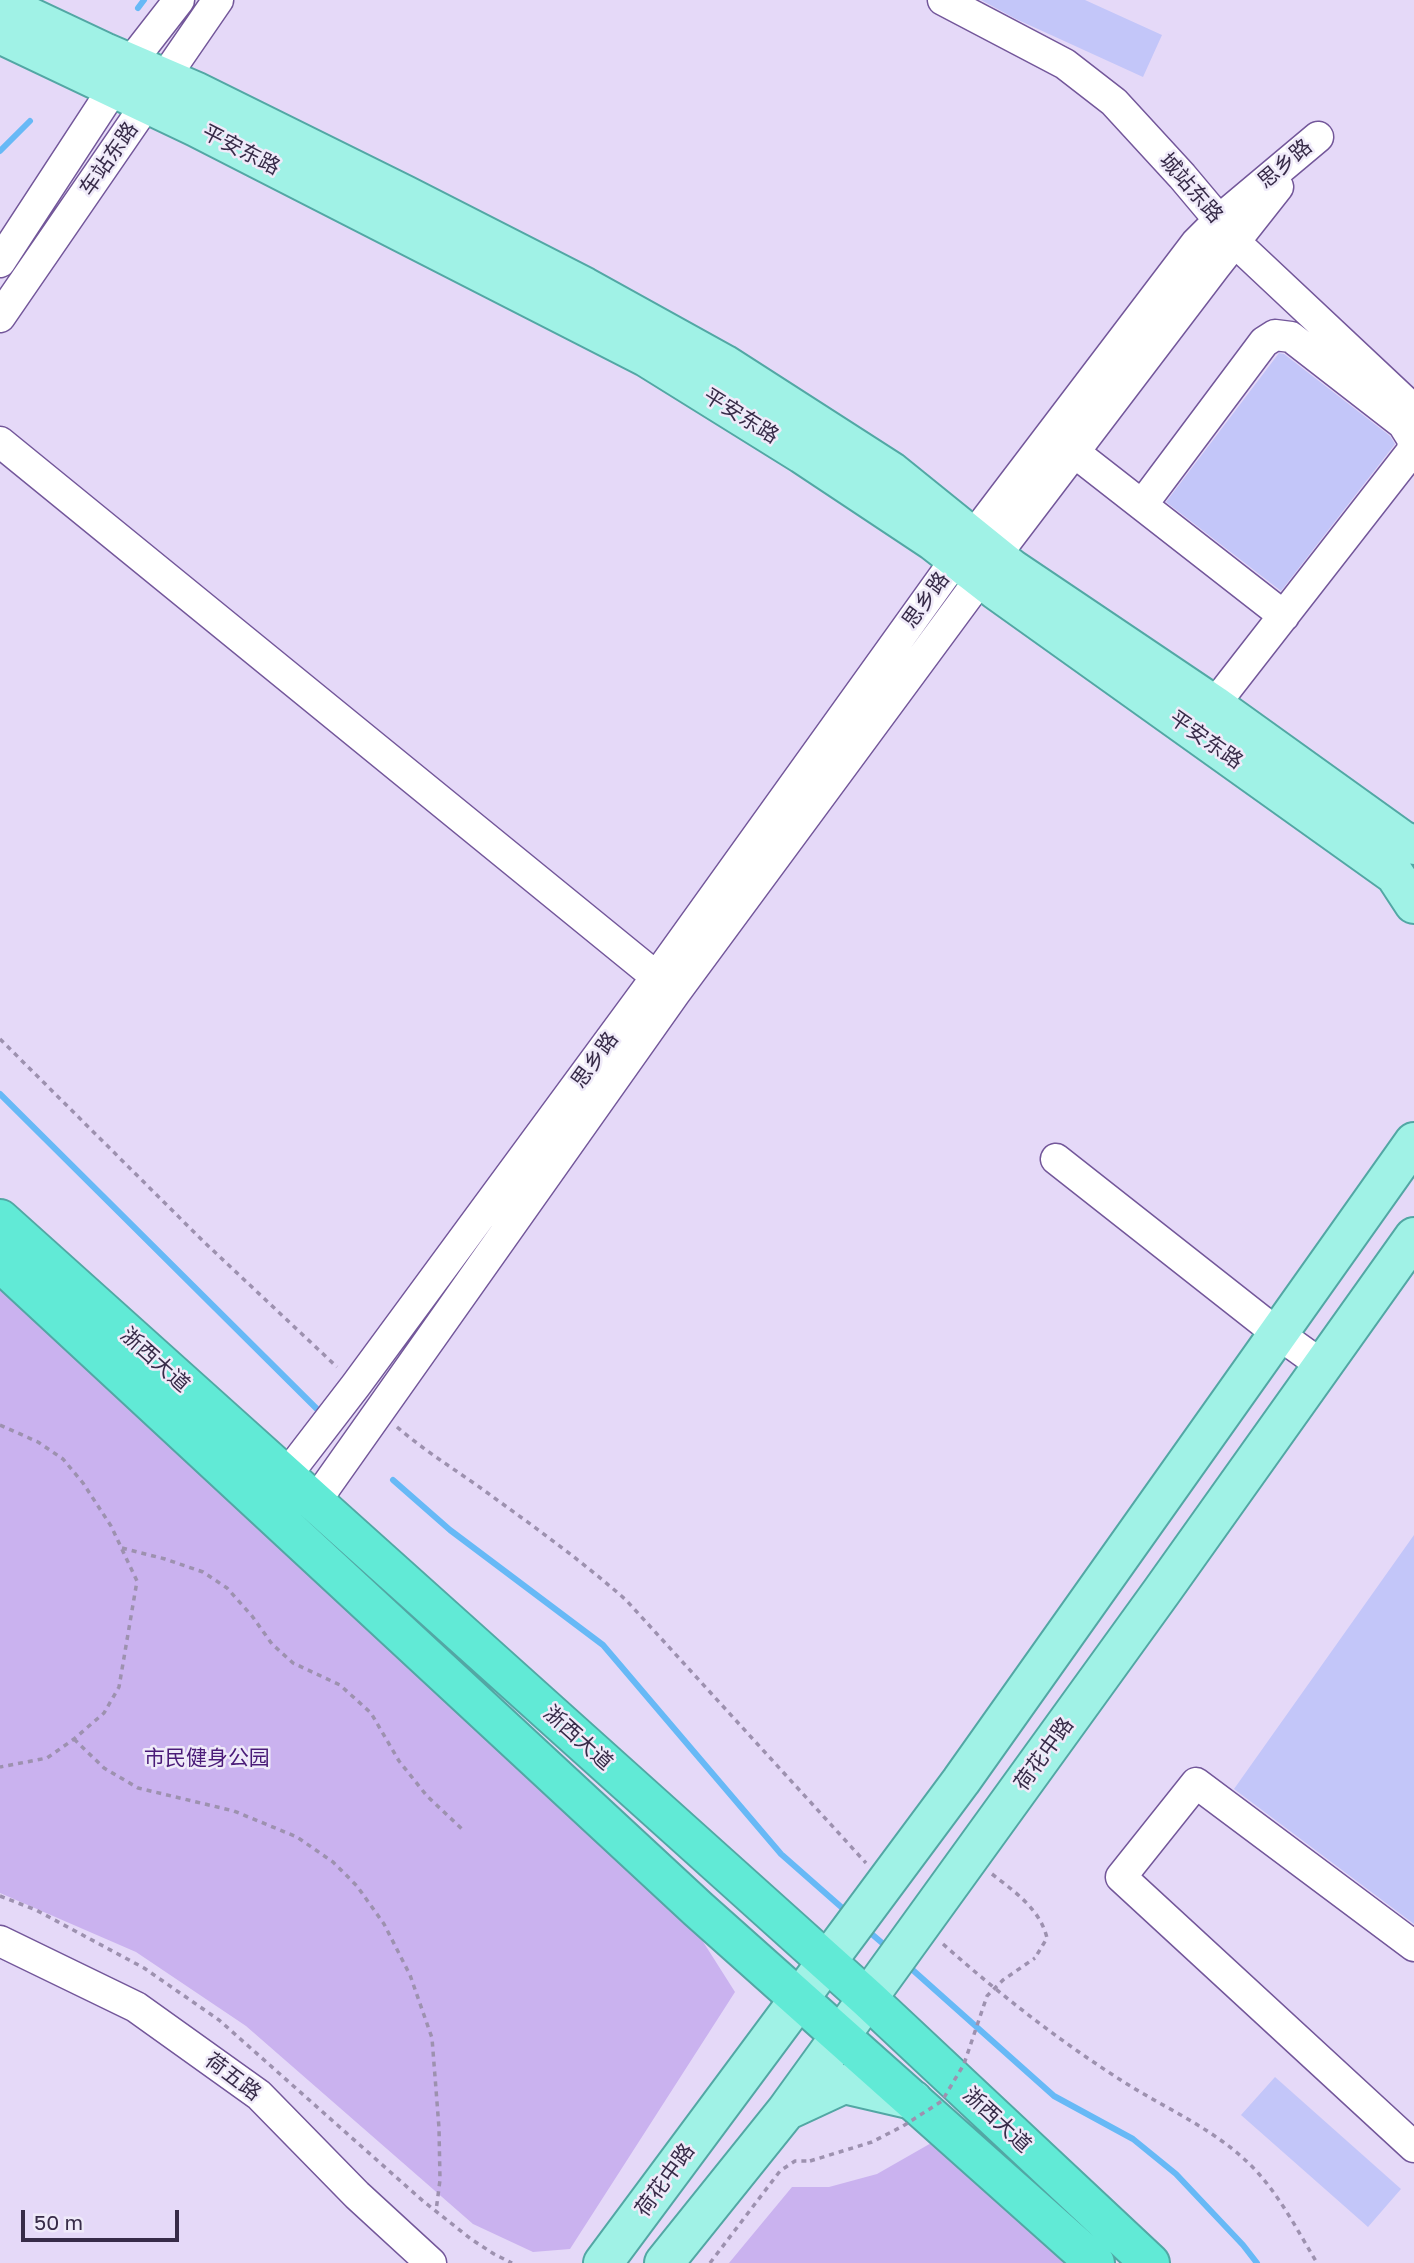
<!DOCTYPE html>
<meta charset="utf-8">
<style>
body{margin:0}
#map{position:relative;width:1414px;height:2263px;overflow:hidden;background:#e5d9f8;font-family:"Golos Text",sans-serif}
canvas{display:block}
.scale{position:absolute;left:21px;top:2210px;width:158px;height:32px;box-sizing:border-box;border:4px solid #372b48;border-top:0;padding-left:9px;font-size:21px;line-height:24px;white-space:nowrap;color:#372b48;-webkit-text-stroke:5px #efeaf9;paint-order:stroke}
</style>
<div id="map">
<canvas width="1414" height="2263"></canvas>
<div class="scale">50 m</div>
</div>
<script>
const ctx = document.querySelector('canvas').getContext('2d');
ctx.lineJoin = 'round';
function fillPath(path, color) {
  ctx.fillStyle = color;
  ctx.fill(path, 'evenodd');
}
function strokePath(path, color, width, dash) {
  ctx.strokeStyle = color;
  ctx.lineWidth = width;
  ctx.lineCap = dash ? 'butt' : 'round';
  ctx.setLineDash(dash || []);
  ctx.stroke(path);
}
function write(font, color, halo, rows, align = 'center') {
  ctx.font = font + ' "Golos Text","Noto Sans SC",sans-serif';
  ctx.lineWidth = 5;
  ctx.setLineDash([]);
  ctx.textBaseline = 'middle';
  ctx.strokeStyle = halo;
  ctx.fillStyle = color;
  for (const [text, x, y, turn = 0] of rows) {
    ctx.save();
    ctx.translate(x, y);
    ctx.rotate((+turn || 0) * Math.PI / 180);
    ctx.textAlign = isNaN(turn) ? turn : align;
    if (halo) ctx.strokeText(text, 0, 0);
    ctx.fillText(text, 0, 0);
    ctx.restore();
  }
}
fillPath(new Path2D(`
 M0 1289 695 1929 735 1992 570 2249 533 2252 473 2224 246 2026 136 1952 0 1893Z
 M933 2142 1064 2263H729L792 2187H829L877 2174Z`), '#cab2ef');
strokePath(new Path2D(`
 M138 8 144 0
 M0 151 30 121
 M0 1094 322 1414
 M393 1480 450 1530 603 1645 781 1854 848 1913
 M867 1930 888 1948
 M906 1964 1054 2096 1133 2139 1176 2174 1243 2245 1257 2263`), '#67b9f6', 6);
fillPath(new Path2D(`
 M981 0H1085L1162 35 1143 77 1016 19Z
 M1279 353 1284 354 1390 436 1395 444 1281 591 1166 502Z
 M1414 1535V1924L1234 1789Z
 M1275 2077 1401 2189 1368 2227 1241 2115Z`), '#c3c6f9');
const minor = new Path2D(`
 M943 0 1065 64 1114 102 1182 176 1219 220 1235 242 1414 410
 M0 262 130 63 179 0
 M0 317 218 0
 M0 442 670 988
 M1074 452 1284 616
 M1142 505 1264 342 1275 335 1291 337 1403 424 1413 440 1412 451 1214 705
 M1056 1159 1277 1333 1323 1366
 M286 1476 356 1385 657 976 956 559 1196 243 1219 220 1318 137
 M315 1502 675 993 981 578 996 555 1215 267 1278 187
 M0 1941 136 2007 259 2095 357 2195 431 2263
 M1414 1946 1196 1783 1121 1877 1414 2147`);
const major = new Path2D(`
 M0 3 104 52 197 92 405 195 585 287 724 364 892 472 1012 569 1214 705 1402 840 1414 845
 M0 34 196 127 646 357 802 454 933 541 996 590 1395 875 1414 904
 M788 2110 844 2084 913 2100
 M603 2263 961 1781 1414 1142
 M664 2263 786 2111 1162 1591 1414 1237`);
const highway = new Path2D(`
 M0 1219 867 1998 1150 2263
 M0 1262 698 1909 1095 2263`);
strokePath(minor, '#73579a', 33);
strokePath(major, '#52a7a4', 42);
strokePath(highway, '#52a7a4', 42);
strokePath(new Path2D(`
 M0 1039 203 1241 337 1367
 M0 1425 38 1442 63 1459 83 1483 111 1526 137 1581 119 1687 104 1713 74 1739 47 1758 0 1767
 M397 1427C427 1453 461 1473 493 1497 539 1530 584 1563 626 1600L866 1863
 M122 1548 165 1559 203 1572 227 1588 252 1616 272 1644 293 1663 340 1685 371 1713 399 1761 427 1796 462 1829
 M74 1739 104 1768 138 1788 234 1811 297 1837 333 1862 357 1886 384 1924 410 1975 432 2038 439 2128 440 2180 436 2211
 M992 1874C1015 1892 1040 1909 1047 1938L1035 1958
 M0 1896 36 1910 144 1968 219 2020 423 2201 471 2239 494 2254 512 2263
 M943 1944C997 1992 1053 2036 1113 2075 1162 2108 1219 2129 1259 2174 1282 2200 1299 2233 1317 2263
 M710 2263 780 2171 795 2161H810`), '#9d91af', 3.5, [5, 5]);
strokePath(minor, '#fff', 30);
strokePath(major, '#a0f2e6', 38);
strokePath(highway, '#61ead6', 38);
strokePath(new Path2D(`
 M810 2161 872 2142 903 2126 942 2101 964 2064 987 1996 1003 1980 1035 1958`), '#9d91af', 3.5, [5, 5]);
write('21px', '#372b48', '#efeaf9', [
 ["平安东路",241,150,27],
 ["车站东路",109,159,-55],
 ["思乡路",1285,164,-40],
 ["城站东路",1191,188,49],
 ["平安东路",741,416,32],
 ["思乡路",926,600,-54],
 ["平安东路",1206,740,35],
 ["思乡路",595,1060,-54],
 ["浙西大道",155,1360,42],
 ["浙西大道",578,1738,42],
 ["荷花中路",1044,1754,-54],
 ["荷五路",233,2077,37],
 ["浙西大道",997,2120,43],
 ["荷花中路",665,2180,-54]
]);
write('21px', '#4a1b78', '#efeaf9', [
 ["市民健身公园",207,1758]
]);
</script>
